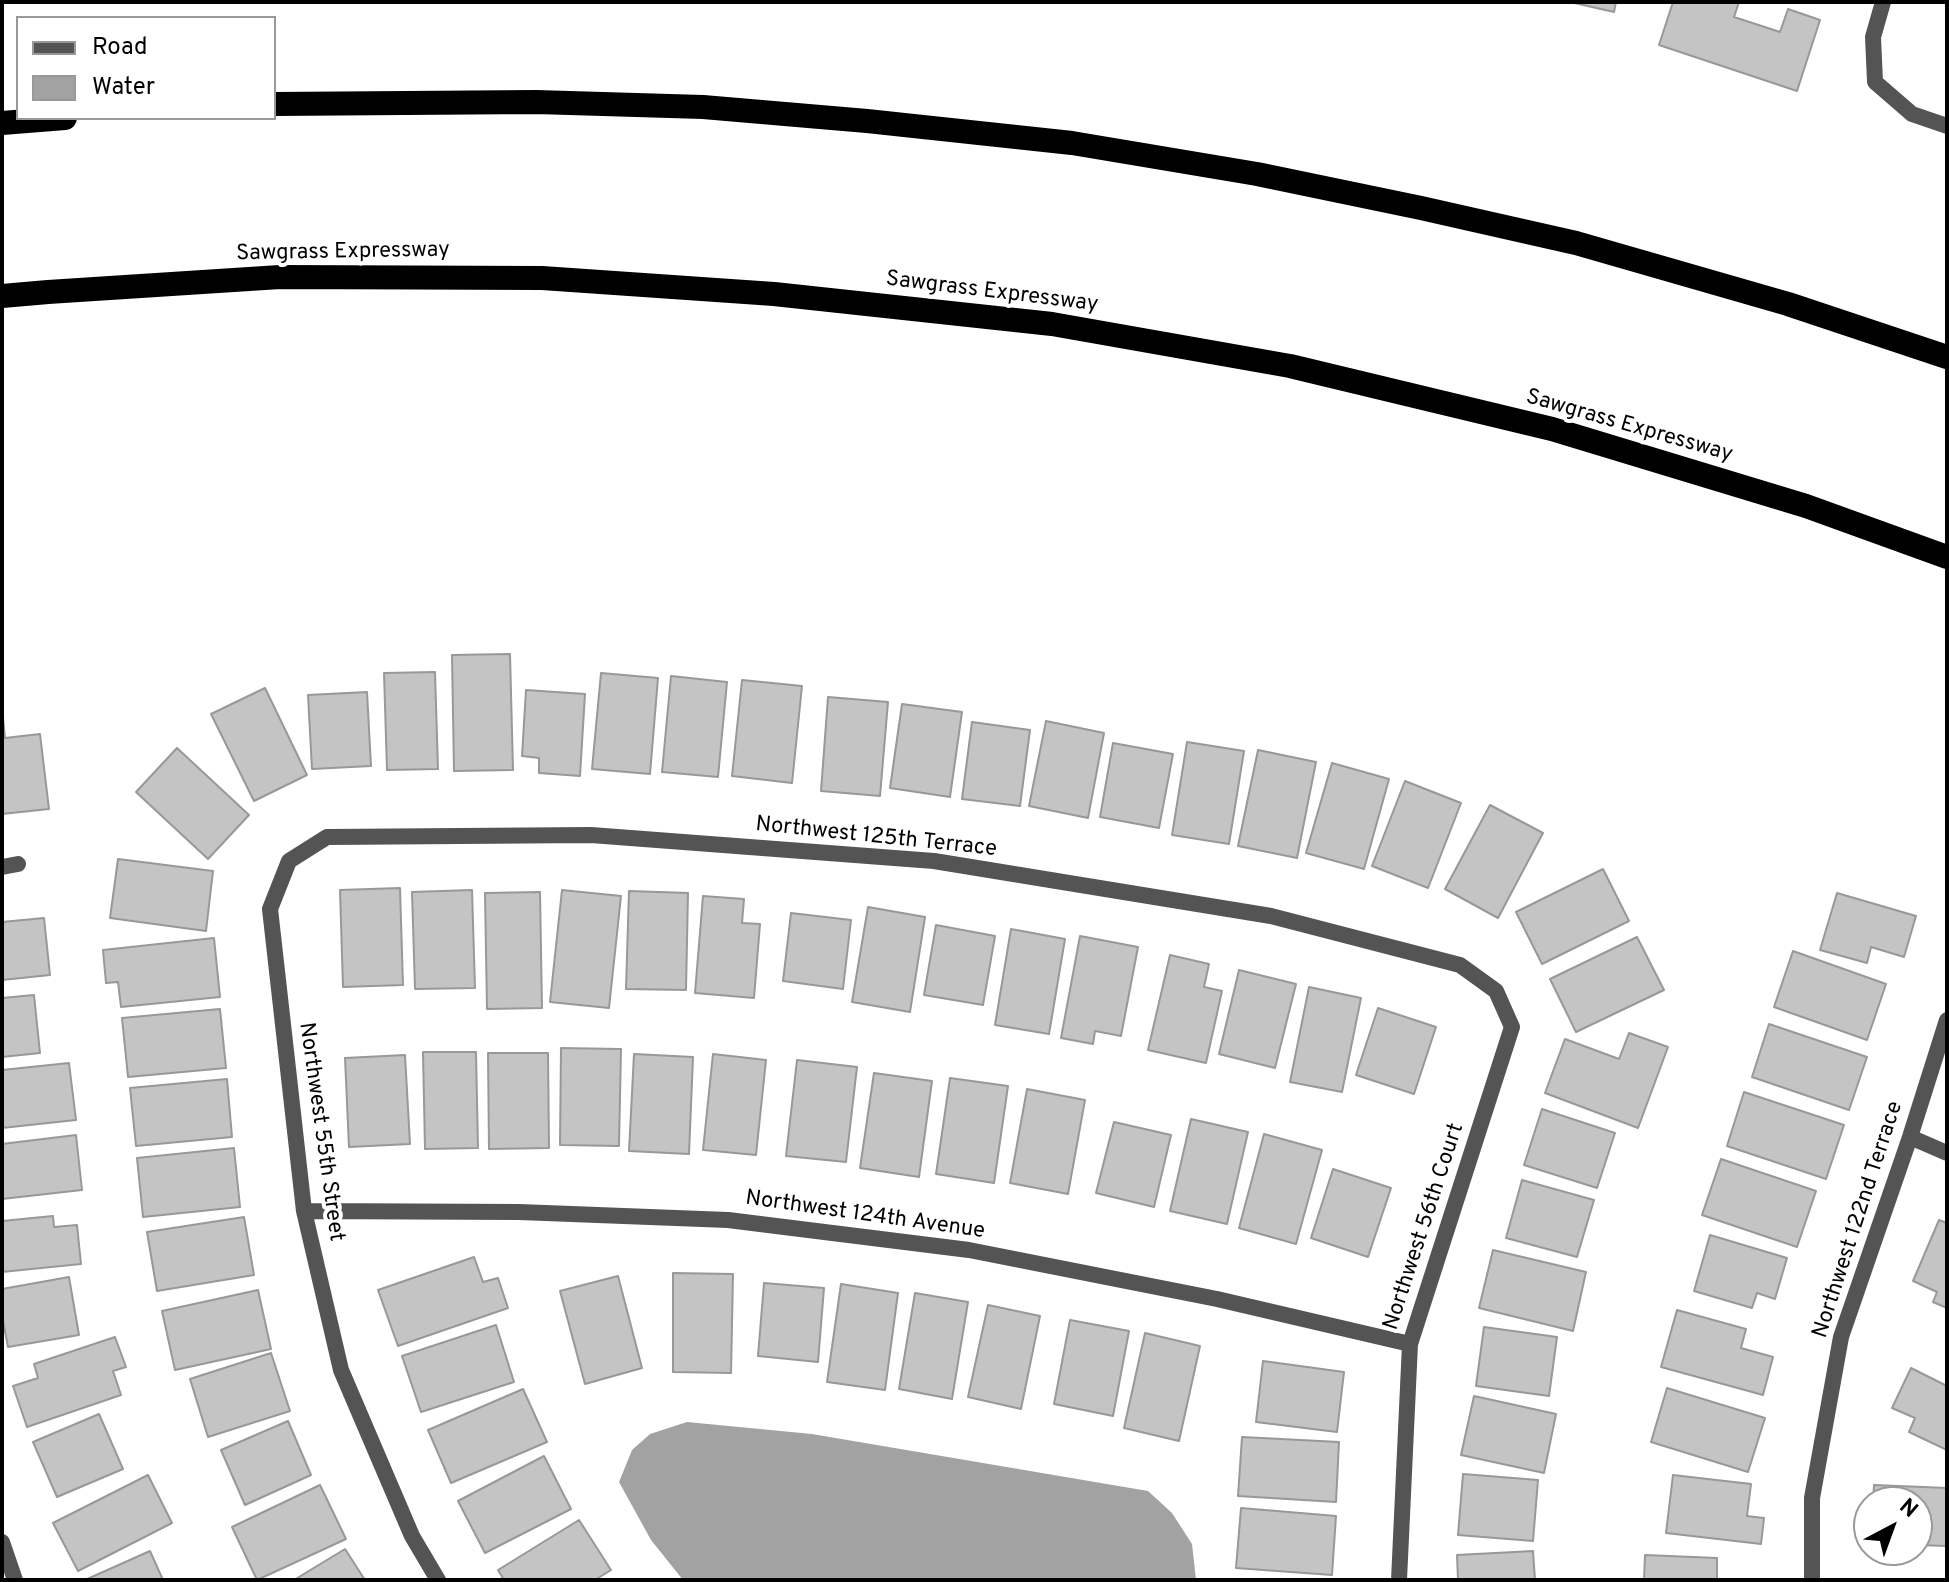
<!DOCTYPE html>
<style>
body{margin:0}
#map{position:relative;width:1949px;height:1582px;overflow:hidden;background:#fff;font-family:Overpass,sans-serif}
canvas{display:block}
.frame{position:absolute;inset:0;border:4px solid #000;pointer-events:none}
.legend{position:absolute;left:16px;top:16px;width:260px;height:104px;box-sizing:border-box;background:#fff;border:2px solid #999;margin:0;padding:10px 14px;list-style:none;font-size:24px;color:#000}
.legend li{display:flex;align-items:center;gap:16px;height:40px}
.legend b{width:40px;border:2px solid #999}
.north{position:absolute;left:1853px;top:1486px;width:80px;height:80px;box-sizing:border-box;background:#fff;border:2px solid #999;border-radius:50%;rotate:41deg;font-size:22px;font-weight:700;line-height:32px;text-align:center;color:#000}
.north::after{content:'';display:block;margin:auto;width:28px;height:36px;background:#000;clip-path:polygon(50% 0,100% 100%,50% 72%,0 100%)}
</style>
<div id="map">
<canvas width="1949" height="1582"></canvas>
<div class="frame"></div>
<ul class="legend">
<li><b style="height:10px;background:#545454"></b>Road</li>
<li><b style="height:22px;background:#a2a2a2"></b>Water</li>
</ul>
<div class="north">N</div>
</div>
<script>
const ctx = document.querySelector('canvas').getContext('2d');
ctx.lineJoin = 'round';
function fillPath(path, color) {
  ctx.fillStyle = color;
  ctx.fill(path, 'evenodd');
}
function strokePath(path, color, width, dash) {
  ctx.strokeStyle = color;
  ctx.lineWidth = width;
  ctx.lineCap = dash ? 'butt' : 'round';
  ctx.setLineDash(dash || []);
  ctx.stroke(path);
}
function write(font, color, halo, rows, align = 'center') {
  ctx.font = font + ' Overpass,sans-serif';
  ctx.lineWidth = 8;
  ctx.setLineDash([]);
  ctx.textBaseline = 'middle';
  ctx.strokeStyle = halo;
  ctx.fillStyle = color;
  for (const [text, x, y, turn = 0] of rows) {
    ctx.save();
    ctx.translate(x, y);
    ctx.rotate((+turn || 0) * Math.PI / 180);
    ctx.textAlign = isNaN(turn) ? turn : align;
    if (halo) ctx.strokeText(text, 0, 0);
    ctx.fillText(text, 0, 0);
    ctx.restore();
  }
}
fillPath(new Path2D(`
 M687 1422 812 1434 1148 1491 1172 1513 1192 1544 1196 1580H683L651 1540 619 1482 632 1450 650 1434Z`), '#a2a2a2');
const building = new Path2D(`
 M1570 2H1616L1614 12Z
 M1673 2H1739L1734 17 1780 32 1788 9 1820 20 1797 91 1659 45Z
 M510 654 513 770 454 771 452 655Z
 M435 672 438 769 387 770 384 673Z
 M601 673 658 678 650 774 592 769Z
 M671 676 727 682 718 777 662 772Z
 M742 680 802 686 792 783 732 776Z
 M265 688 307 775 254 801 211 714Z
 M526 690 585 694 580 776 539 773V758L522 756Z
 M367 692 371 766 312 769 308 695Z
 M828 697 888 702 880 796 821 791Z
 M902 704 962 712 950 797 890 788Z
 M2 707 5 738 40 734 49 809 2 814Z
 M1046 721 1104 733 1088 818 1029 806Z
 M972 722 1030 730 1020 806 962 799Z
 M1187 742 1244 751 1229 844 1172 835Z
 M1113 743 1173 754 1159 828 1100 817Z
 M177 748 249 815 208 859 136 792Z
 M1258 750 1316 762 1297 858 1238 846Z
 M1332 763 1389 779 1364 869 1306 853Z
 M1405 781 1461 803 1428 888 1372 866Z
 M1490 805 1543 833 1498 918 1445 889Z
 M118 859 213 871 206 931 110 918Z
 M1603 869 1629 921 1542 964 1516 912Z
 M400 888 403 985 343 987 340 890Z
 M472 890 475 988 415 989 412 892Z
 M562 890 621 896 609 1008 550 1002Z
 M629 891 688 893 686 990 626 989Z
 M540 892 542 1008 487 1009 485 893Z
 M1837 893 1916 916 1904 957 1871 947 1867 963 1820 950Z
 M703 896 744 899 742 923 760 924 754 998 695 993Z
 M868 907 925 917 910 1012 852 1002Z
 M791 913 851 920 843 989 783 981Z
 M44 918 50 975 2 980V922Z
 M936 925 995 936 983 1005 924 995Z
 M1011 929 1065 939 1049 1034 995 1025Z
 M1080 936 1138 947 1121 1036 1095 1031 1093 1044 1061 1038Z
 M1637 937 1664 990 1576 1032 1550 979Z
 M214 938 220 997 121 1007 118 982 106 983 103 950Z
 M1793 951 1886 984 1867 1040 1774 1007Z
 M1170 955 1209 964 1204 987 1222 991 1206 1063 1148 1050Z
 M1239 970 1296 984 1275 1068 1219 1054Z
 M1309 987 1361 998 1342 1092 1290 1082Z
 M34 995 40 1053 2 1057V998Z
 M1378 1008 1436 1027 1414 1094 1356 1075Z
 M220 1009 226 1068 128 1077 122 1018Z
 M1769 1024 1867 1057 1849 1110 1752 1077Z
 M1629 1033 1668 1047 1638 1128 1545 1093 1565 1039 1619 1059Z
 M561 1048 621 1049 619 1146 560 1145Z
 M423 1052H476L478 1148 425 1149Z
 M488 1053H548L549 1148 489 1149Z
 M634 1054 693 1057 689 1154 629 1151Z
 M713 1054 766 1060 756 1155 703 1150Z
 M405 1055 410 1144 349 1147 345 1058Z
 M797 1060 857 1067 846 1162 786 1156Z
 M69 1063 76 1120 2 1128V1070Z
 M874 1073 932 1081 919 1177 860 1168Z
 M950 1078 1008 1086 994 1183 936 1174Z
 M227 1079 232 1137 136 1146 130 1088Z
 M1027 1089 1085 1100 1068 1194 1010 1183Z
 M1744 1092 1844 1125 1826 1179 1727 1146Z
 M1542 1109 1615 1133 1597 1188 1524 1165Z
 M1191 1119 1248 1132 1227 1224 1170 1211Z
 M1114 1122 1171 1135 1154 1207 1096 1193Z
 M1264 1134 1322 1150 1296 1244 1239 1228Z
 M76 1135 82 1190 2 1199V1144Z
 M234 1148 240 1207 143 1217 137 1158Z
 M1721 1159 1816 1191 1797 1247 1702 1215Z
 M1333 1169 1391 1188 1368 1257 1311 1238Z
 M1522 1180 1594 1200 1577 1257 1506 1238Z
 M53 1216 54 1227 77 1225 81 1264 2 1272V1221Z
 M244 1217 254 1275 157 1291 147 1232Z
 M1939 1220 1947 1223V1308L1933 1302 1937 1292 1913 1281Z
 M1710 1235 1787 1258 1775 1299 1757 1293 1752 1308 1694 1291Z
 M1493 1250 1586 1272 1573 1331 1479 1308Z
 M474 1257 483 1282 498 1278 508 1308 398 1346 378 1290Z
 M673 1273 733 1274 731 1373 673 1372Z
 M618 1276 642 1368 585 1384 560 1291Z
 M69 1277 79 1335 8 1347 2 1316V1289Z
 M764 1283 824 1288 818 1362 758 1356Z
 M841 1284 898 1293 885 1390 827 1382Z
 M258 1290 271 1349 175 1370 162 1311Z
 M915 1293 968 1302 952 1399 899 1389Z
 M988 1305 1040 1316 1021 1409 968 1397Z
 M1677 1310 1746 1329 1741 1348 1773 1357 1763 1395 1661 1367Z
 M1070 1320 1129 1331 1113 1416 1054 1404Z
 M496 1325 514 1382 421 1412 402 1356Z
 M1484 1327 1557 1337 1549 1396 1476 1386Z
 M1145 1333 1200 1346 1179 1441 1124 1428Z
 M115 1337 126 1367 113 1371 121 1395 27 1427 13 1386 38 1378 34 1364Z
 M271 1353 290 1411 208 1437 190 1379Z
 M1263 1361 1344 1372 1337 1432 1256 1422Z
 M1911 1368 1947 1386V1450L1909 1432 1915 1418 1892 1408Z
 M1667 1388 1765 1418 1748 1472 1651 1442Z
 M523 1389 547 1442 451 1483 428 1430Z
 M1474 1396 1556 1414 1544 1473 1461 1455Z
 M99 1414 123 1469 57 1497 33 1442Z
 M288 1421 311 1475 245 1505 221 1450Z
 M1242 1437 1339 1442 1336 1502 1238 1496Z
 M544 1456 571 1509 485 1553 458 1501Z
 M1463 1474 1538 1480 1533 1541 1458 1535Z
 M148 1475 172 1523 78 1571 53 1523Z
 M1673 1475 1751 1484 1747 1516 1764 1518 1761 1544 1666 1533Z
 M320 1485 346 1539 257 1580 232 1527Z
 M1874 1485 1947 1488V1546L1917 1545V1502H1873Z
 M1241 1508 1336 1516 1332 1575 1236 1568Z
 M579 1520 611 1570 595 1580H504L498 1570Z
 M345 1549 365 1580H294Z
 M150 1551 163 1580H85Z
 M1533 1551 1535 1580H1458L1457 1555Z
 M1645 1555 1717 1558V1579L1746 1580H1644Z`);
fillPath(building, '#c4c4c4');
strokePath(building, '#989898', 2);
strokePath(new Path2D(`
 M1883 2 1873 37 1875 82 1912 114 1947 126
 M2 867 18 864
 M1910 1137 1947 1153
 M304 1211 519 1212 728 1220 969 1250 1217 1299 1410 1344
 M2 1542 15 1580
 M438 1580 412 1536 341 1370 304 1211 270 909 289 861 327 837 591 835 934 861 1271 916 1460 965 1496 991 1512 1027 1410 1344 1399 1580
 M1812 1580V1498L1841 1337 1910 1137 1947 1020`), '#545454', 16);
strokePath(new Path2D(`
 M274 104 536 102 703 107 867 121 1072 143 1257 174 1421 208 1576 243 1788 304 1947 357
 M2 123 65 118
 M2 296 48 292 280 277 542 278 774 294 1052 324 1290 366 1552 429 1806 506 1947 557`), '#000', 24);
write('22px', '#000', '#fff', [
 ["Sawgrass Expressway",343,253,-1],
 ["Sawgrass Expressway",992,293,7],
 ["Sawgrass Expressway",1629,427,16],
 ["Northwest 125th Terrace",876,838,6],
 ["Northwest 55th Street",320,1132,82],
 ["Northwest 124th Avenue",865,1216,8],
 ["Northwest 122nd Terrace",1859,1220,-72],
 ["Northwest 56th Court",1425,1227,-72]
]);
</script>
